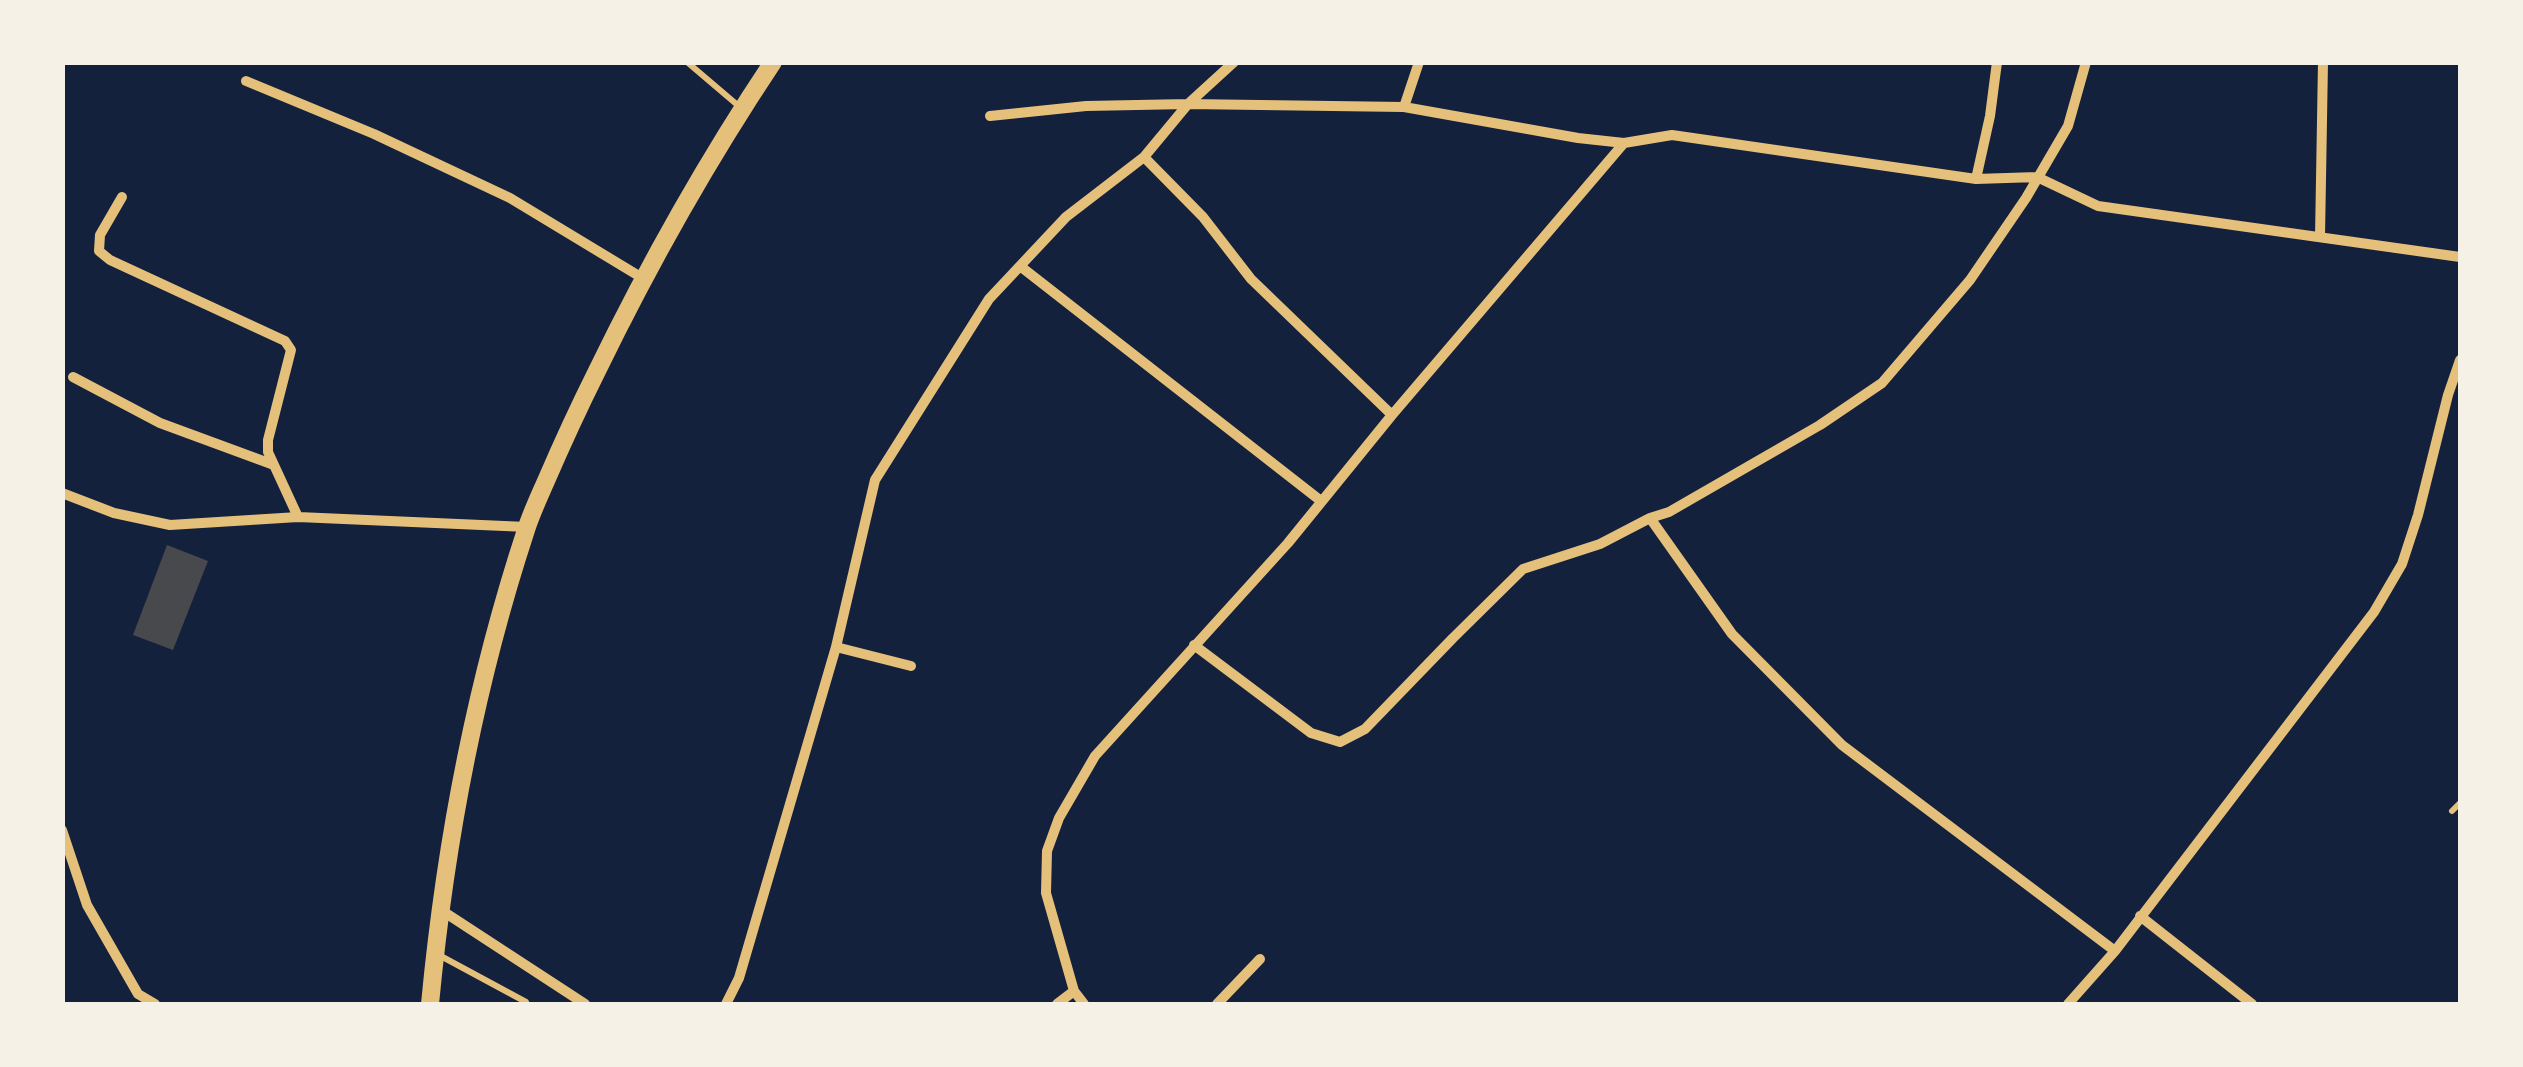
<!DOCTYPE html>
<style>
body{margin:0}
#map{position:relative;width:2523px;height:1067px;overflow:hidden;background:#14213d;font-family:"DM Sans",sans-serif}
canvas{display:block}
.frame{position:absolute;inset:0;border:65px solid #f6f1e7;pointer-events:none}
</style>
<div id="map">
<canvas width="2523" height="1067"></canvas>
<div class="frame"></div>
</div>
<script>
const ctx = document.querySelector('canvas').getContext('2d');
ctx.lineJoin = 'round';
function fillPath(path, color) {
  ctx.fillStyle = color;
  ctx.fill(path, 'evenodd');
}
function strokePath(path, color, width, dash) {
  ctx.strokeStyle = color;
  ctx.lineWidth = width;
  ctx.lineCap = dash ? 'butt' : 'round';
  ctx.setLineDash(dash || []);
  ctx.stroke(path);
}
fillPath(new Path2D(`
 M167 545 208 561 173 650 133 635Z`), '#48494c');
strokePath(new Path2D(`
 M687 62 741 108
 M2452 811 2460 803
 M437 954 526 1002 527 1004`), '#e5c07b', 6);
strokePath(new Path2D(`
 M246 81 374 134 510 198 644 279
 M1404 107 1419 62
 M990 116 1086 106 1188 104 1234 62
 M1144 157 1203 217 1251 279 1392 415
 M1976 179 1990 116 1997 62
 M122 197 100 235 99 251 110 260 285 341 291 350 268 440V452L298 517
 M2320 237 2323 62
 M1020 266 1321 501
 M73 377 160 423 274 465
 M62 493 114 513 170 525 298 517 527 527
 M1650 518 1732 634 1842 745 2115 951
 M1194 645 1311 733 1340 742 1365 729 1453 638 1523 569 1600 544 1650 518 1669 512 1820 425 1882 383 1970 280 2026 198 2068 126 2086 62
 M836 647 911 666
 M62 830 87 905 138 994 155 1004
 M441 910 585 1004
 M2140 916 2252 1004
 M1074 991 1046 893 1047 851 1059 818 1095 756 1288 543 1392 415 1624 143
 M726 1004 739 978 836 647 875 480 989 299 1066 217 1144 157 1188 104 1404 107 1578 138 1624 143 1672 135 1976 179 2037 177 2098 206 2460 257
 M1057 1004 1074 991 1084 1004
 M1217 1004 1260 959
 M2068 1004 2115 951 2374 612 2402 564 2418 515 2448 395 2460 360`), '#e5c07b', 10);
strokePath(new Path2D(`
 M430 1004C445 846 476 682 526 530 531 514 539 497 546 481 562 444 579 407 597 371 649 264 707 161 773 62`), '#e5c07b', 18);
</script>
